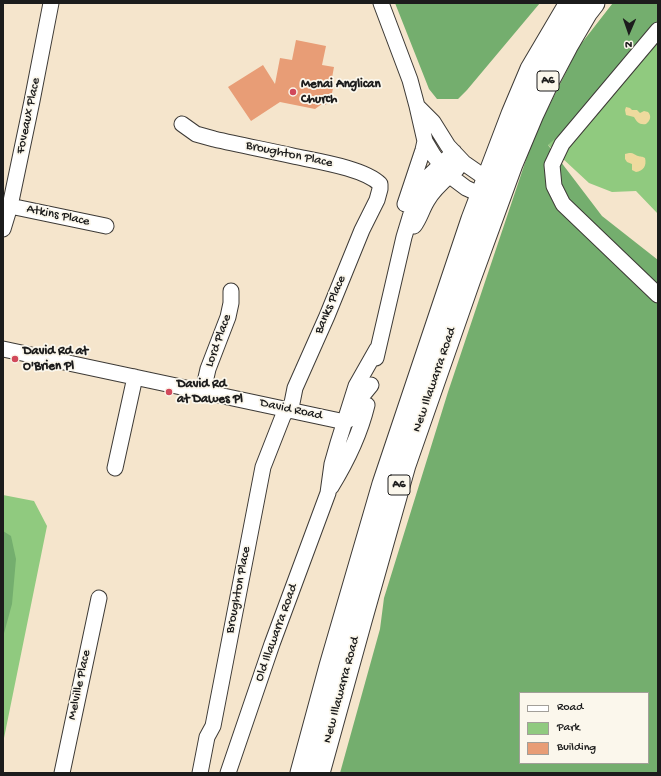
<!DOCTYPE html>
<style>
body{margin:0}
#map{position:relative;width:661px;height:776px;overflow:hidden;background:#f5e5cc;font-family:"Gochi Hand",sans-serif}
canvas{display:block}
.frame{position:absolute;inset:0;border:4px solid #1c1c1c;pointer-events:none}
.legend{position:absolute;left:519px;top:692px;width:130px;height:72px;box-sizing:border-box;background:#fbf7ec;border:1px solid #a29f99;margin:0;padding:5px 7px;list-style:none;font-size:12px;color:#1c1c1c}
.legend li{display:flex;align-items:center;gap:8px;height:20px}
.legend b{width:20px;border:1px solid #a29f99}
.north{position:absolute;left:609px;top:12px;width:40px;height:40px;-webkit-text-stroke:3px #fbf7ec;paint-order:stroke;rotate:182deg;font-size:11px;font-weight:700;line-height:16px;text-align:center;color:#1c1c1c}
.north::after{content:'';display:block;margin:auto;width:14px;height:18px;background:#1c1c1c;clip-path:polygon(50% 0,100% 100%,50% 72%,0 100%)}
</style>
<div id="map">
<canvas width="661" height="776"></canvas>
<div class="frame"></div>
<ul class="legend">
<li><b style="height:5px;background:#fff"></b>Road</li>
<li><b style="height:11px;background:#90ca7f"></b>Park</li>
<li><b style="height:11px;background:#e89d76"></b>Building</li>
</ul>
<div class="north">N</div>
</div>
<script>
const ctx = document.querySelector('canvas').getContext('2d');
ctx.lineJoin = 'round';
function fillPath(path, color) {
  ctx.fillStyle = color;
  ctx.fill(path, 'evenodd');
}
function strokePath(path, color, width, dash) {
  ctx.strokeStyle = color;
  ctx.lineWidth = width;
  ctx.lineCap = dash ? 'butt' : 'round';
  ctx.setLineDash(dash || []);
  ctx.stroke(path);
}
function write(font, color, halo, rows, align = 'center') {
  ctx.font = font + ' "Gochi Hand",sans-serif';
  ctx.lineWidth = 3.5;
  ctx.setLineDash([]);
  ctx.textBaseline = 'middle';
  ctx.strokeStyle = halo;
  ctx.fillStyle = color;
  for (const [text, x, y, turn = 0] of rows) {
    ctx.save();
    ctx.translate(x, y);
    ctx.rotate((+turn || 0) * Math.PI / 180);
    ctx.textAlign = isNaN(turn) ? turn : align;
    if (halo) ctx.strokeText(text, 0, 0);
    ctx.fillText(text, 0, 0);
    ctx.restore();
  }
}
fillPath(new Path2D(`
 M613 3H658V214L636 191 612 192 589 183 548 145 578 48Z
 M3 495 34 501 47 526 3 743Z`), '#90ca7f');
fillPath(new Path2D(`
 M395 3H540L467 90 458 99H437L429 89Z
 M613 3H658V20L575 120 548 145 602 216 658 260V773H340L380 629 384 598 448 392 534 136 578 48ZM520 693H648V763H520Z
 M3 531 11 536 16 559 12 604 3 637Z`), '#74ae6e');
fillPath(new Path2D(`
 M626 107 630 108 632 110H637L640 113 644 111 648 112C652 116 650 121 646 124 639 125 637 122 634 117L626 115 625 110Z
 M629 153C635 153 634 155 638 156 641 157 642 156 645 158 647 166 643 171 636 172L632 170V164L627 162 625 159V154Z`), '#eeda9e');
fillPath(new Path2D(`
 M296 40 326 46 322 65 334 67 331 83 334 84 330 102 327 101 326 105 322 104 315 109 280 102 251 121 228 87 263 65 275 84 280 58 292 60Z`), '#e89d76');
const minor = new Path2D(`
 M381 3 410 80 417 106 425 141 434 156 450 176 466 188 490 199
 M658 30 562 144 552 165 554 186 563 204 658 295
 M417 106 433 122 448 146 464 163 487 179 495 183
 M182 124 196 134 214 139C240 145 266 150 293 156 316 161 364 168 380 184V189L377 200 362 230 327 316 295 388 292 403 283 416 263 467 213 726 207 737 200 773
 M405 204 423 150 425 141
 M10 206 106 226
 M414 226C420 218 422 209 427 201 434 188 446 179 457 169
 M3 229 10 206 32 101 51 3
 M3 349 345 422 351 418 356 414 362 396 371 385
 M376 358 404 237 414 204 420 190 428 177 454 152
 M203 391 208 369 228 317 231 303V291
 M115 468 135 377
 M331 487C347 461 360 434 367 405
 M62 773 99 598
 M228 773 272 644 328 493 332 464 338 443 356 386 377 349`);
const highway = new Path2D(`
 M301 773 330 666 383 484 472 219 512 114 531 69 570 3
 M319 773 361 621 405 465 470 279 512 164 533 114 549 80 567 46 587 12 594 3`);
strokePath(minor, '#3d3a36', 17);
strokePath(highway, '#3d3a36', 23);
strokePath(minor, '#fff', 15);
strokePath(highway, '#fff', 21);
for (const [x, y, r, color] of [
 [293,92,4,"#d1495b"],
 [15,359,4,"#d1495b"],
 [169,392,4,"#d1495b"]
]) {
  const dot = new Path2D();
  dot.arc(x, y, r, 0, 2 * Math.PI);
  ctx.fillStyle = color;
  ctx.fill(dot);
  strokePath(dot, '#fbf7ec', 1.5);
}
for (const [x, y, w] of [
 [548,81,22],
 [399,485,22]
]) {
  const box = new Path2D();
  box.roundRect(x - w / 2, y - 10, w, 20, 3);
  ctx.fillStyle = '#fbf7ec';
  ctx.fill(box);
  strokePath(box, '#1c1c1c', 1);
}
write('bold 12px', '#1c1c1c', null, [
 ["A6",548,81],
 ["A6",399,485]
]);
write('bold 13px', '#1c1c1c', '#fbf7ec', [
 ["Menai Anglican",301,85],
 ["Church",301,100],
 ["David Rd at",23,352],
 ["O'Brien Pl",23,367],
 ["David Rd",177,385],
 ["at Dawes Pl",177,400]
], 'left');
write('13px', '#1c1c1c', '#fbf7ec', [
 ["Foveaux Place",29,116,-78],
 ["Broughton Place",289,155,12],
 ["Atkins Place",58,216,12],
 ["Banks Place",331,305,-67],
 ["Lord Place",219,341,-70],
 ["New Illawarra Road",435,380,-71],
 ["David Road",291,410,12],
 ["Broughton Place",239,590,-79],
 ["Old Illawarra Road",277,633,-70],
 ["Melville Place",80,685,-78],
 ["New Illawarra Road",342,690,-75]
]);
</script>
